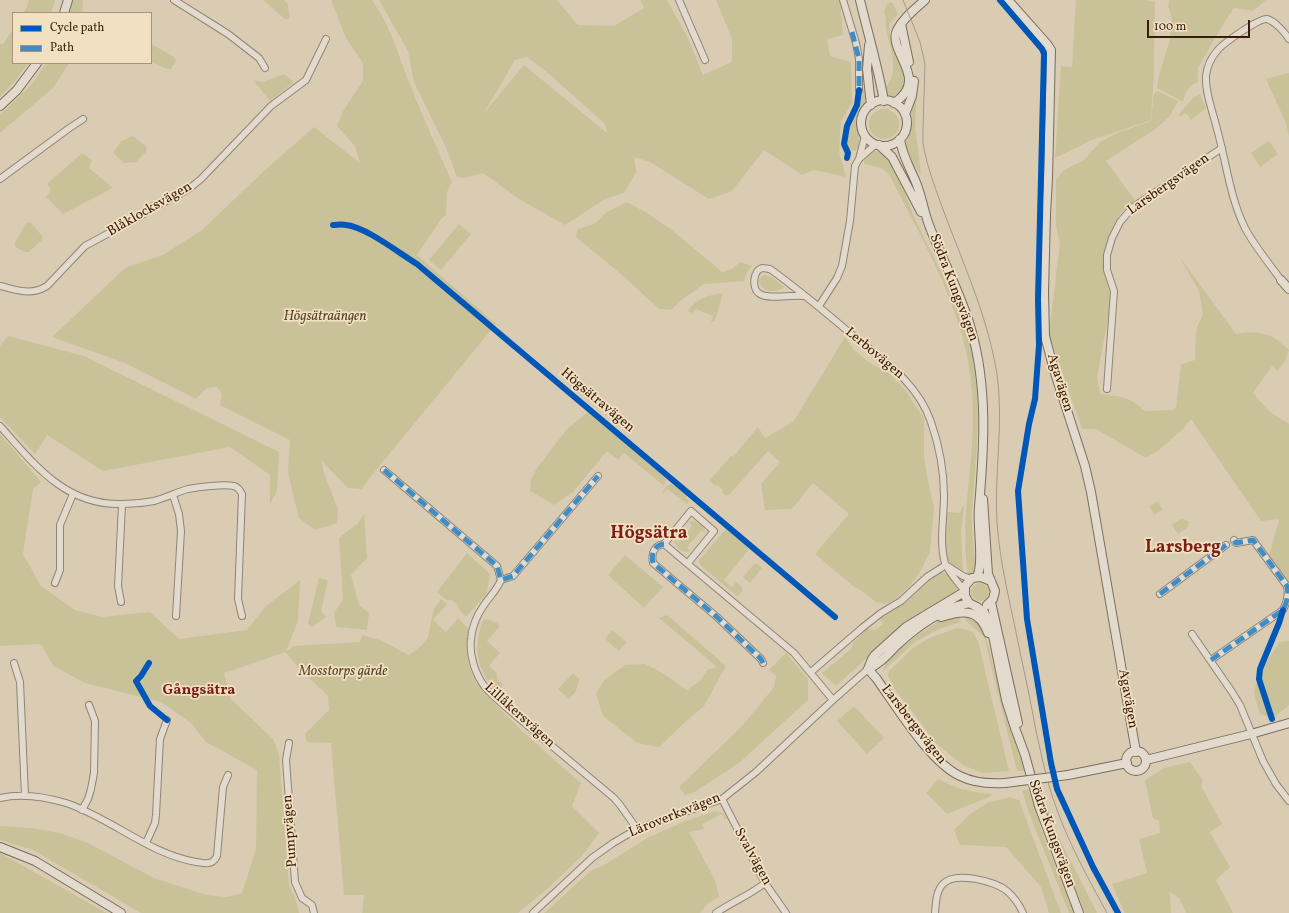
<!DOCTYPE html>
<meta charset="utf-8">
<style>
body{margin:0}
#map{position:relative;width:1289px;height:913px;overflow:hidden;background:#daccb3;font-family:Vollkorn,serif}
canvas{display:block}
.legend{position:absolute;left:12px;top:12px;width:140px;height:52px;box-sizing:border-box;background:#f2e0c3;border:1px solid #a89279;margin:0;padding:5px 7px;list-style:none;font-size:12px;color:#391c0a}
.legend li{display:flex;align-items:center;gap:8px;height:20px}
.legend b{width:20px;border:1px solid #a89279}
.scale{position:absolute;left:1147px;top:20px;width:103px;height:18px;box-sizing:border-box;border:2px solid #391c0a;border-top:0;padding-left:5px;font-size:12px;line-height:14px;white-space:nowrap;color:#391c0a;-webkit-text-stroke:3px #f2e0c3;paint-order:stroke}
</style>
<div id="map">
<canvas width="1289" height="913"></canvas>
<ul class="legend">
<li><b style="height:5px;background:#0057b8"></b>Cycle path</li>
<li><b style="height:5px;background:#3e8dc6"></b>Path</li>
</ul>
<div class="scale">100 m</div>
</div>
<script>
const ctx = document.querySelector('canvas').getContext('2d');
ctx.lineJoin = 'round';
function fillPath(path, color) {
  ctx.fillStyle = color;
  ctx.fill(path, 'evenodd');
}
function strokePath(path, color, width, dash) {
  ctx.strokeStyle = color;
  ctx.lineWidth = width;
  ctx.lineCap = dash ? 'butt' : 'round';
  ctx.setLineDash(dash || []);
  ctx.stroke(path);
}
function write(font, color, halo, rows, align = 'center') {
  ctx.font = font + ' Vollkorn,serif';
  ctx.lineWidth = 3.5;
  ctx.setLineDash([]);
  ctx.textBaseline = 'middle';
  ctx.strokeStyle = halo;
  ctx.fillStyle = color;
  for (const [text, x, y, turn = 0] of rows) {
    ctx.save();
    ctx.translate(x, y);
    ctx.rotate((+turn || 0) * Math.PI / 180);
    ctx.textAlign = isNaN(turn) ? turn : align;
    if (halo) ctx.strokeText(text, 0, 0);
    ctx.fillText(text, 0, 0);
    ctx.restore();
  }
}
fillPath(new Path2D(`
 M29 0H55L51 13H24L26 9Z
 M73 0H83L82 13H69Z
 M263 0H284L288 5 290 19H285Z
 M331 0H372C393 29 399 59 413 92 425 122 439 152 452 182L447 192 446 215 442 218 417 255 496 324 368 480 362 489 348 488 321 460 325 476 338 509 337 523 315 530 299 518 295 503 288 472 290 440 220 405 222 394 217 387 207 388 196 399 125 363 52 337 123 270 127 267 163 255 202 230 266 169 314 127 360 163 355 146 337 126 343 111 363 81V63L346 38Z
 M379 0H557L578 25 614 26 644 8 640 0H667L688 38 703 75 732 62V39L716 0H840L843 35 827 39 830 56 851 62 852 103 841 121 839 152 846 177 814 170 802 175 764 150 732 191 709 199 650 162 634 157 636 172 624 193 605 199 565 225 519 199 483 173 464 178 457 177 447 150 414 82 408 51ZM527 57 548 73 605 124 607 133 524 65 484 113 515 60Z
 M1076 0H1147L1155 2 1154 72 1151 120 1092 140 1055 158 1061 66 1072 67Z
 M1169 0H1266L1253 11 1234 8 1225 21 1198 68V82C1188 85 1185 93 1183 102L1157 88C1159 65 1180 27 1168 7Z
 M892 2 898 14 889 24C890 33 891 41 894 49 898 62 913 82 899 93 895 97 892 97 887 95L884 86H887C899 70 891 51 887 33 885 26 887 19 884 11L887 4Z
 M13 29V63H28L16 80 0 97V44H3Z
 M151 44 174 57 176 61 171 69H167L151 62Z
 M46 63H69L53 88 0 133V115L33 83Z
 M1289 73V136L1286 123 1266 79Z
 M284 74 294 82 270 101 254 81 263 82Z
 M864 89C864 93 866 98 865 102 864 109 857 114 856 122 856 133 864 141 856 150L852 151C842 145 849 125 854 117 855 114 858 112 859 109 862 103 861 96 861 90Z
 M1158 91 1178 101 1170 116 1157 128 1106 161 1135 200 1121 213 1114 225 1104 250 1103 265 1110 294V308L1097 377 1100 394C1122 397 1127 395 1145 411L1172 410 1176 408 1181 364 1195 360 1196 334 1197 327 1203 314 1199 291 1179 256 1236 334C1248 332 1263 331 1274 338 1279 341 1284 346 1289 350L1284 363 1277 371 1272 366 1253 393 1270 412 1289 424V583L1269 556 1279 519 1261 521 1191 419 1183 429 1159 450 1146 458 1096 429H1082L1049 334 1060 243 1056 226V180L1063 171 1084 160 1100 142 1117 133 1151 121 1154 93Z
 M917 92 915 125 921 175 911 162 904 148C906 142 909 136 910 130 913 116 908 104 917 92Z
 M1200 94 1206 108 1191 120 1186 113 1180 117 1179 114 1193 98Z
 M869 124a15 15 0 1 1 30 0a15 15 0 1 1-30 0Z
 M133 136 147 147 146 152 136 162 124 163 113 153 121 141Z
 M1269 141 1278 154 1260 167 1251 153Z
 M875 151C881 153 884 154 888 159 898 174 906 196 913 214 933 260 962 302 972 353 980 392 978 433 975 473 974 491 971 510 972 528 972 541 975 554 976 567L974 572 971 575H968C961 532 969 488 972 445 973 428 973 410 972 393 968 317 924 243 890 176 882 166 876 167 864 164V161L870 154Z
 M82 153 92 160 89 168 113 188 63 214 46 197 51 190 47 184Z
 M627 202 647 213 672 230 722 272 732 269 740 262 752 266 746 274 744 281 704 284 680 301 671 310 659 309 622 275 576 237 578 229 594 224 607 212Z
 M30 222 43 237 42 240 29 252H25L15 247V242L26 223Z
 M459 224 471 234 441 270 429 260Z
 M763 275C771 275 778 282 784 287V288C774 293 761 293 759 280Z
 M723 293 715 321 711 322 713 316 696 309 693 313 688 311C698 297 707 296 723 293Z
 M8 336 84 356 279 452 277 491 270 504V475L230 447 103 471 47 435 35 454 0 417V346Z
 M845 337 854 350 867 361 890 374 906 391 924 419V457L928 481 934 508 930 552 920 572 910 586 897 598 886 604 876 602 862 591 853 586 815 554 849 514 813 483 792 509 765 510 761 484 780 462 768 451 729 495 728 494 726 496 722 492 723 490 717 485 716 486 709 481 731 456 733 457 758 427 765 438 793 422Z
 M588 412 664 477 666 480 664 486 624 453 618 460 607 451 573 492 554 505 530 491 531 479 537 468 567 429Z
 M0 434 41 482 33 489 23 554 41 586 75 610 102 617 150 612 179 639 247 630 265 607 300 580 298 621 286 651 294 646 360 642 362 635 380 640 409 655 421 646 428 637 433 611 441 599 447 604 433 620 446 632 458 618 469 629C465 644 466 663 474 677 481 691 493 701 503 712 528 737 554 760 581 783L572 806 599 833 582 856 546 890 518 913H362L364 895H344L331 743 307 742 305 734 329 710 328 696 297 666 285 652 231 671 224 673 231 699 273 739 279 754 289 885 295 897 299 913H141L33 850 0 840V826L31 828 60 833 88 843 154 878 206 895 227 897 242 893 256 849 257 770 206 742 191 723 161 702 85 683 53 666 41 644 0 646Z
 M670 484 676 486 687 495 686 498 689 501 687 504 667 489 663 493 662 492 667 486Z
 M1157 501 1163 509 1155 515 1149 507Z
 M962 507H964L961 532 963 573C960 571 955 569 952 566 941 552 946 528 947 512L960 513Z
 M364 514 367 558 351 575 359 605 369 613 367 630 336 627 334 613 343 599 339 538 358 523Z
 M1182 518 1189 522 1188 527 1178 534 1172 525Z
 M691 521C698 520 706 527 705 534L702 530 687 547 690 551C682 554 674 547 675 539L678 543 692 526 689 522Z
 M726 529 750 548 724 580 732 587 736 582 742 587V591L737 596 700 565 699 560Z
 M467 553 490 574 487 593 466 617 460 611 457 604 451 600H446L437 592Z
 M625 555 663 587 644 608 608 575Z
 M754 564H758L762 568 750 583 743 577Z
 M941 572C949 574 954 581 958 588L956 592 903 625 836 686 822 673 851 649 853 643 866 629 875 630 883 624 880 619 908 601 928 581Z
 M319 578 328 580 321 611 326 617 312 627 309 625 308 623Z
 M971 592a9 9 0 1 1 18 0a9 9 0 1 1-18 0Z
 M667 615 726 666 704 706 683 724 659 747 637 743 603 716 596 694 604 680 625 665 645 664 663 673 687 690 700 681 707 670 717 667 659 618Z
 M959 615 961 622 939 629 915 642 883 671C883 657 928 627 941 620 946 618 953 617 959 615Z
 M963 615 977 620 985 633 1005 713 1025 771H1017L984 637 966 621Z
 M486 619 497 623 500 626 487 641 500 653 489 666 497 673V679L502 683V688L498 693C477 671 472 648 483 620Z
 M957 628 972 631 978 641 1009 771 983 773 965 766 950 755 937 744 894 688 888 676 889 671 913 648 929 638Z
 M612 630 627 642 619 651 605 639Z
 M1289 641V705L1273 718 1260 714 1254 693 1259 672 1280 642Z
 M786 653 808 679V700L739 763 702 787 693 793 685 795 679 787 743 725 774 687 776 676 769 670Z
 M573 673 580 679 578 683 576 691 569 699 558 689Z
 M854 706 884 738 867 754 837 721Z
 M1190 762 1203 781 1201 786 1222 824 1210 832 1230 867 1216 880 1233 913H1186L1179 898 1170 892 1171 913H1125L1112 884 1147 873 1139 839 1160 833 1159 821 1153 818 1145 780 1164 768Z
 M938 779C956 788 972 793 992 794L989 797 947 814 926 793Z
 M1022 790H1029L1043 835 1074 913H1069L1030 816Z
 M1038 790H1041L1057 834 1097 913H1085C1070 872 1051 832 1038 790Z
 M1010 797 1019 800 1061 913H1049L1041 887 1006 847 960 845 954 830 970 814 987 803Z
 M715 811 723 813 727 818 725 819 722 814 702 824 704 829 689 832 715 880 719 897 708 903 700 913H544L592 870 604 865 649 837 688 820Z
 M0 853 107 913H0Z`), '#c9c298');
const street = new Path2D(`
 M174 0 228 34 259 58 265 68
 M679 0 705 60
 M843 0 856 43 859 59V90
 M859 159 876 144
 M0 179 68 129 83 119
 M1281 280C1269 263 1255 247 1245 228 1230 198 1226 161 1217 129 1213 112 1205 93 1206 76 1207 66 1211 58 1217 51 1222 44 1259 18 1267 19 1275 21 1285 33 1289 39
 M0 286C18 290 31 296 47 286L85 246 144 214 153 206 163 203 190 188 201 179 271 106 306 80 326 39
 M804 296C791 294 770 300 760 294 751 289 753 269 763 268 764 268 769 269 770 269 798 289 824 311 850 333 881 359 917 381 931 422 939 445 944 472 944 496 944 518 939 542 945 563 949 573 957 581 964 590
 M819 306 837 278 842 266 850 221 855 166 859 159 865 136
 M1107 389 1114 291 1107 270V255L1112 238 1120 222 1133 207 1222 148
 M0 426C35 465 65 506 123 504 133 504 144 503 154 501 166 498 177 492 188 489 199 487 223 484 234 486 238 487 240 490 242 494L238 599 242 616
 M384 470 497 566 501 580C497 590 490 596 484 605 477 615 472 627 471 639 469 655 475 674 485 687 495 699 509 709 521 720 552 746 583 772 614 798L620 805 637 829
 M173 495 179 514 181 531 176 616
 M664 544C654 545 651 554 653 563L717 617 761 659 763 663
 M688 563 714 531 691 511 664 544 794 653 833 700
 M949 567 963 576 971 579
 M501 580 513 576 598 476
 M55 583 60 570V525L73 494
 M1160 594 1226 545
 M121 602 118 586 122 505
 M1192 634 1232 692 1240 705 1263 761 1276 784 1289 801
 M1211 660 1283 610C1287 602 1289 595 1287 586L1253 540 1236 543 1234 540
 M14 663 20 682 25 796
 M811 672 862 628 881 613 901 601 927 577 946 565
 M289 743 286 760 295 882 302 898 312 905 314 913
 M0 798C21 793 46 797 66 803 111 818 149 854 196 862 200 862 204 864 208 863 213 863 215 860 217 856L223 787 228 775
 M722 799 765 883 786 913
 M82 810 88 799 91 789 94 773 95 721 89 705
 M146 843 155 823 156 815 160 739 167 720
 M533 913 592 858 613 843 637 829 722 799 756 772 833 700 868 669
 M716 913C732 902 750 895 765 883
 M935 913C936 903 936 891 943 884 955 871 995 881 1007 891 1014 897 1019 904 1023 913`);
const secondary = new Path2D(`
 M860 0C868 34 878 67 884 101
 M1008 0 1047 44 1051 50 1048 178 1046 214 1044 292 1045 336 1054 370 1085 466 1091 492 1136 752
 M64 13 68 0
 M901 24 909 62
 M869 45 867 69 871 105
 M861 123a23 23 0 1 1 46 0a23 23 0 1 1-46 0Z
 M894 103C931 79 887 52 897 30 903 18 915 9 925 0
 M0 106 17 90 37 63
 M905 114 912 96 914 81
 M900 139C902 156 911 169 917 185 922 198 924 212 929 225 942 260 961 293 971 329 988 387 984 448 979 507 977 526 984 562 977 577
 M879 145 892 157 921 212
 M1281 280 1289 289
 M983 499 988 574 995 591 993 599 987 605
 M991 581 981 577 972 578 965 586V596L969 603 977 607 984 612 991 626 1006 700 1015 728 1025 755 1039 806 1079 913
 M991 602 1018 723
 M941 617C963 610 979 608 988 633
 M868 669 876 678C897 707 929 761 960 776 974 783 989 784 1005 783
 M868 669 872 659 875 655 906 627 964 592
 M868 669C880 664 888 654 897 645 918 626 941 609 969 603
 M1126 761a10 10 0 1 1 20 0a10 10 0 1 1-20 0Z
 M1146 760 1251 734 1289 723
 M1068 775 1127 763
 M0 847 35 861 121 913`);
strokePath(street, '#908475', 8);
strokePath(secondary, '#796d5e', 10);
strokePath(street, '#e2dacd', 6);
strokePath(secondary, '#e2dacd', 8);
strokePath(new Path2D(`
 M903 0 920 42 925 64 923 128V144L927 162C948 234 985 300 997 374 1004 424 994 473 997 523 1000 565 1011 606 1019 647 1025 675 1031 703 1036 731 1042 757 1047 783 1056 807 1069 844 1088 878 1107 913`), '#a39a8e', 1);
const secondaryBridge = new Path2D(`
 M1005 783 1068 775`);
strokePath(secondaryBridge, '#796d5e', 10, []);
strokePath(secondaryBridge, '#e2dacd', 8);
strokePath(new Path2D(`
 M852 32 859 59V90
 M384 470 497 566 501 580 513 576 598 476
 M664 544C654 545 651 554 653 563L717 617 761 659 763 663
 M1160 594 1226 545
 M1211 660 1283 610C1287 602 1289 595 1287 586L1253 540 1236 543 1234 540`), '#3e8dc6', 5, [10, 5]);
strokePath(new Path2D(`
 M1000 0 1042 49 1044 54 1038 299 1039 345 1035 399 1029 424 1018 491 1027 619 1051 763 1057 789 1093 867 1118 913
 M847 158 848 153 844 144 847 126 857 105 859 90
 M333 225C337 225 341 224 346 225 366 227 399 253 417 264L835 617
 M149 663 141 676 136 681 150 706 167 720
 M1272 719 1259 679 1260 669 1279 623 1283 610`), '#0057b8', 6);
write('14px', '#391c0a', '#f2e0c3', [
 ["Larsbergsvägen",1169,185,-35],
 ["Blåklocksvägen",150,210,-30],
 ["Södra Kungsvägen",953,288,69],
 ["Lerbovägen",874,354,40],
 ["Agavägen",1059,383,73],
 ["Högsätravägen",597,401,40],
 ["Agavägen",1127,699,80],
 ["Lillåkersvägen",519,716,42],
 ["Larsbergsvägen",913,725,52],
 ["Läroverksvägen",675,816,-22],
 ["Pumpvägen",291,831,-94],
 ["Södra Kungsvägen",1051,834,70],
 ["Svalvägen",752,857,61]
]);
write('italic 14px', '#5a4428', '#f2e0c3', [
 ["Högsätraängen",325,317],
 ["Mosstorps gärde",343,672]
]);
write('bold 15px', '#7a1f14', '#f2e0c3', [
 ["Gångsätra",199,691]
]);
write('bold 18px', '#7a1f14', '#f2e0c3', [
 ["Högsätra",649,535],
 ["Larsberg",1183,549]
]);
</script>
